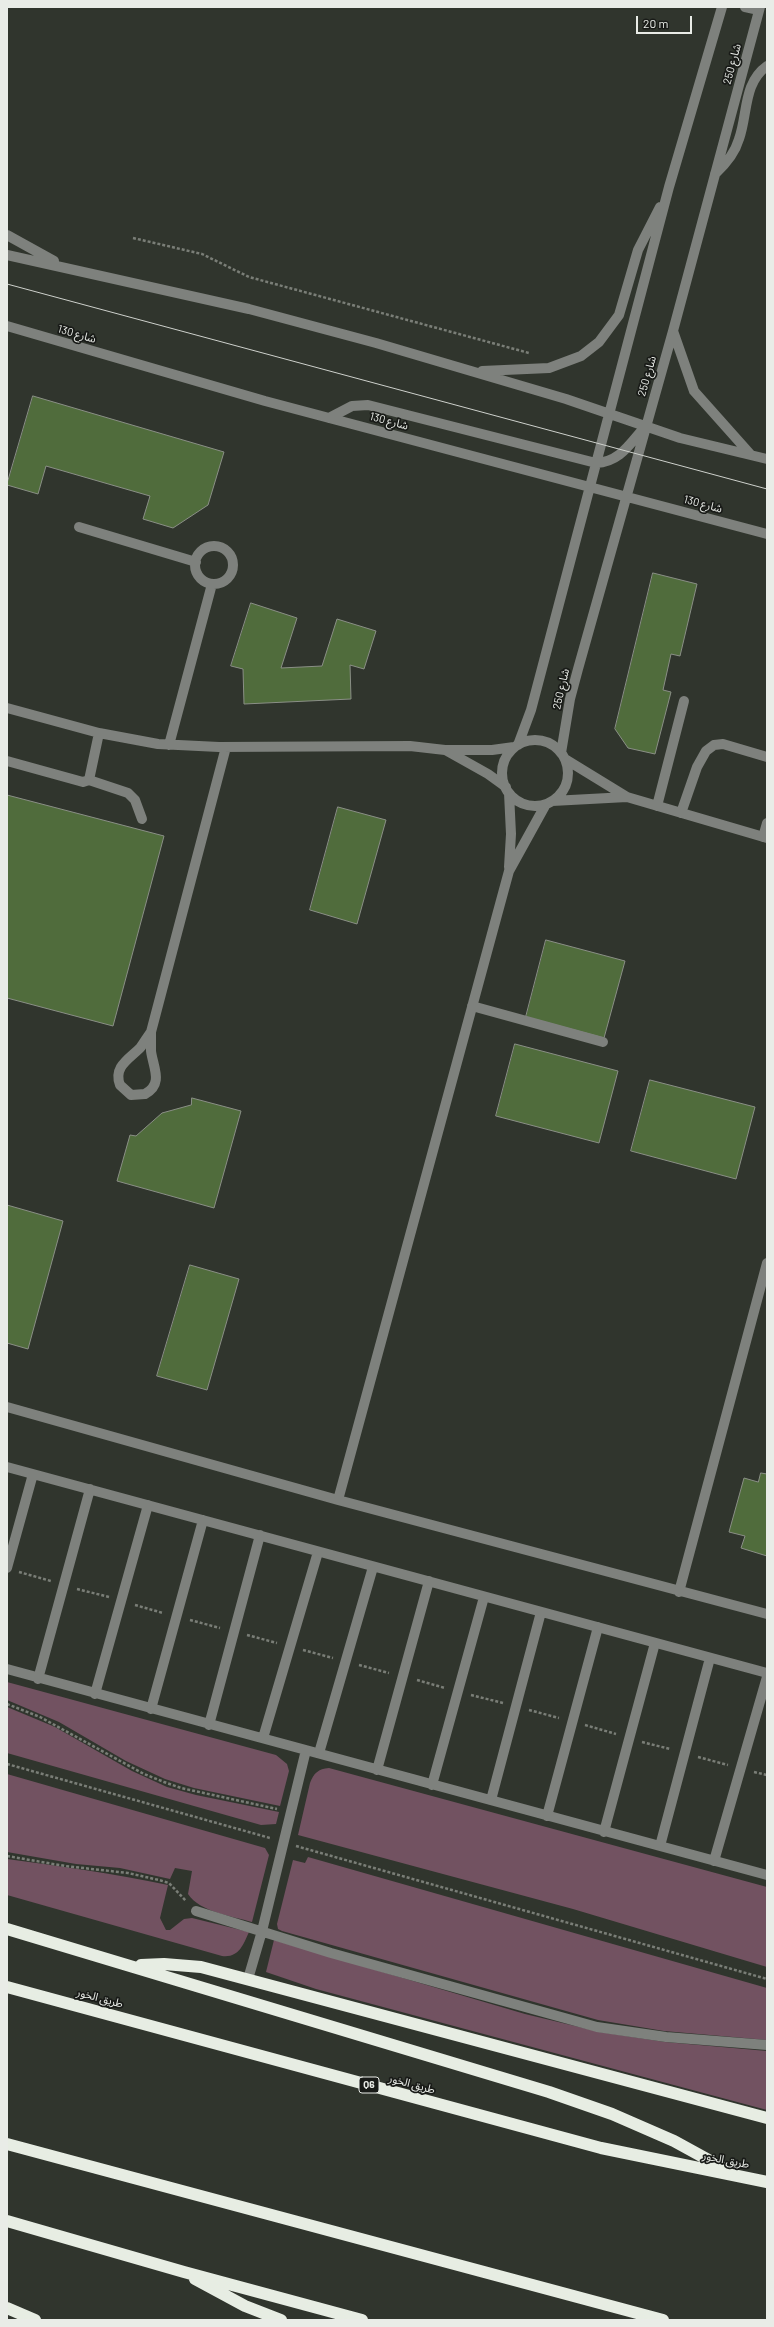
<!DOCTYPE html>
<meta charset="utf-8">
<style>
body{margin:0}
#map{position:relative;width:774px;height:2327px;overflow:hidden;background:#30352d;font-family:Barlow,sans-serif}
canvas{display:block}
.frame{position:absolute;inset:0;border:8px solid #e9ece7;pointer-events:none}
.scale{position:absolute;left:636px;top:16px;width:56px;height:18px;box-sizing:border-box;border:2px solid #e9ece7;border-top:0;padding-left:5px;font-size:12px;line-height:14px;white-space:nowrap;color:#e9ece7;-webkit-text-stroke:3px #191b18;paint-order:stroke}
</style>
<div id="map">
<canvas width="774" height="2327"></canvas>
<div class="frame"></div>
<div class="scale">20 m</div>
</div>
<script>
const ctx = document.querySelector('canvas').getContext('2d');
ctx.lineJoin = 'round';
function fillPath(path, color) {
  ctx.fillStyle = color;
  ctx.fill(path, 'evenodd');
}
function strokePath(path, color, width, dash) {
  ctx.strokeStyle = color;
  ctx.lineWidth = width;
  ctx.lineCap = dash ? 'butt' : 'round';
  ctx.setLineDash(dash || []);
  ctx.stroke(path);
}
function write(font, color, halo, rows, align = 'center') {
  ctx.font = font + ' Barlow,"Noto Sans Arabic",sans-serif';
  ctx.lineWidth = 3.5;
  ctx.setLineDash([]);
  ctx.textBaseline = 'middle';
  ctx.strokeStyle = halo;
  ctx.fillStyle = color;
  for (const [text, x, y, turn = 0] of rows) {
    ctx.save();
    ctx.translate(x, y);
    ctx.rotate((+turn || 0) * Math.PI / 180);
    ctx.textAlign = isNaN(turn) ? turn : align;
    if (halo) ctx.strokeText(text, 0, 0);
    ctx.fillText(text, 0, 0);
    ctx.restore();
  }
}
fillPath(new Path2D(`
 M7 1682 276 1755 287 1764 289 1771 280 1806 194 1788 165 1779 126 1761 59 1722 7 1700Z
 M7 1707 55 1727 132 1771 167 1787 196 1795 279 1812 276 1824 261 1825 7 1753Z
 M329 1768 767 1887V1967L573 1909 298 1835 310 1783C314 1773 318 1769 329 1768Z
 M7 1774 265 1848 269 1855 252 1922C232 1916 200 1912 188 1894L192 1871 175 1868 170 1879 120 1868 76 1864 7 1852Z
 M308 1857 767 1988V2040L664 2031 598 2020 282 1931 278 1929 277 1924 293 1860 305 1863Z
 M7 1859C61 1866 115 1874 168 1885L160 1918 166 1930H170L184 1919 192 1918 249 1932C243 1945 239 1958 222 1956L7 1895Z
 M274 1940 525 2014 600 2032 665 2042 767 2051V2110L316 1989 266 1972Z`), '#725261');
const building = new Path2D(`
 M33 396 224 452 208 505 173 528 143 519 150 496 46 466 38 494 7 485Z
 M653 573 697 584 680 656 671 654 663 690 671 692 655 754 628 748 615 729Z
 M251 603 297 618 281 668 322 666 337 619 376 631 364 669 350 665 351 699 244 704 243 669 231 666Z
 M7 795 164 836 113 1026 7 998Z
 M338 807 386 820 357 924 310 910Z
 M546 940 625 961 604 1038 526 1017Z
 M515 1044 618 1071 599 1143 496 1116Z
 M650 1080 755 1107 736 1179 631 1151Z
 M192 1098 241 1111 214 1208 117 1181 130 1135 136 1136 162 1113 191 1105Z
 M7 1205 63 1221 28 1349 7 1343Z
 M190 1265 239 1279 207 1390 157 1376Z
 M761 1473 767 1474V1556L741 1548 745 1536 729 1532 744 1478 758 1482Z`);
fillPath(building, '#506c3c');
strokePath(building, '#8a8f86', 1);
strokePath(new Path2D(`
 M133 238 202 254 249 277 529 353
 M19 1572 51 1581
 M77 1589 109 1597
 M135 1605 163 1613
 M190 1620 220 1628
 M247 1635 277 1643
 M303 1650 333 1658
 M359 1665 389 1673
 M417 1680 445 1688
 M471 1695 503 1703
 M7 1704 40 1717 144 1774 164 1782 181 1788 277 1809
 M529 1710 559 1718
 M585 1725 616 1734
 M642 1742 670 1749
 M698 1757 728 1765
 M7 1764 270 1838
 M754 1772 767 1775
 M296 1846 767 1979
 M7 1856 65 1866 128 1873 159 1880 169 1883 186 1901`), '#7a7e77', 2.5, [3, 2]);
strokePath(new Path2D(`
 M745 7 759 10
 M715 174C726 164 735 153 739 139 748 114 743 83 767 66
 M7 235 54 261
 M7 255 249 309 376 343 566 399 680 438 767 459
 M7 326 265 401 767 534
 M673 331 694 391 751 455
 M482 371 549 368 581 356 599 342 619 315 638 250 660 207
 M329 418 352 406 368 405 596 463C619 462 629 445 643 429
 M79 527 196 562
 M195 565a19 19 0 1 1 38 0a19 19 0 1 1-38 0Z
 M7 708 99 733 158 744 219 747 410 746 445 750H492L514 747
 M502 773a33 33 0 1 1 66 0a33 33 0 1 1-66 0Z
 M169 745 212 584
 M518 745 531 710 669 187 722 7
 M447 751 488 774 506 787
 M561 753 570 699 578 669 673 331 760 7
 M565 759 627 797 767 838
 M7 761 83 782 89 780 99 733
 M89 780 128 793 135 800 142 819
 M509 793 511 834 509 867
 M552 801 627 797
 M657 806 684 701
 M681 813 697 767 706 751 714 745 723 744 767 757
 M763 837 767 823
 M472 1006 603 1042
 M151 1032 226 747
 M151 1032C151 1038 151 1045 151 1051 153 1067 164 1084 145 1094L131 1095 120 1085C113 1067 129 1059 140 1048 144 1043 147 1037 151 1032Z
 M7 1407 338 1500 767 1614
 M7 1467 767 1673
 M338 1500 509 871 546 804
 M7 1568 33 1474
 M679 1592 767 1263
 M7 1669 767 1875
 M38 1679 90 1489
 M95 1694 148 1505
 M151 1709 203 1520
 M209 1725 260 1535
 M263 1738 318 1552
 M319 1753 373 1567
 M377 1770 429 1581
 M432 1785 484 1597
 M491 1800 541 1612
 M547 1816 598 1627
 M604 1832 655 1643
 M660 1846 710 1658
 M714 1861 767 1677
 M196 1911 331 1953 597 2027 666 2037 767 2045
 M248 1979 262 1931 306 1750`), '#7e817d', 10);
strokePath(new Path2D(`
 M7 1929 549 2092 612 2114 674 2141 725 2169
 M141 1965 164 1964 201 1967 767 2118
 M7 1987 601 2148 767 2182
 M7 2144 663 2320
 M7 2221 184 2272 362 2320
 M195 2279 245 2306 281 2320
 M7 2308 35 2320`), '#e7ede3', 12);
strokePath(new Path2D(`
 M7 284 767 489`), '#ced1cc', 1);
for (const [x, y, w] of [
 [369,2085,20]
]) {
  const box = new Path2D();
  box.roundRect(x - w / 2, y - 8, w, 16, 3);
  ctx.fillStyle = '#191b18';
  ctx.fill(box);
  strokePath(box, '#e9ece7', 1);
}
write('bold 10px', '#e9ece7', null, [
 ["Q6",369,2085]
]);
write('11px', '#e9ece7', '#191b18', [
 ["شارع 250",732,64,-75],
 ["شارع 130",77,334,16],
 ["شارع 250",647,376,-74],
 ["شارع 130",389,421,15],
 ["شارع 130",703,504,15],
 ["شارع 250",561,689,-77],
 ["طريق الخور",100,1998,15],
 ["طريق الخور",412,2084,15],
 ["طريق الخور",726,2160,11]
]);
</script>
